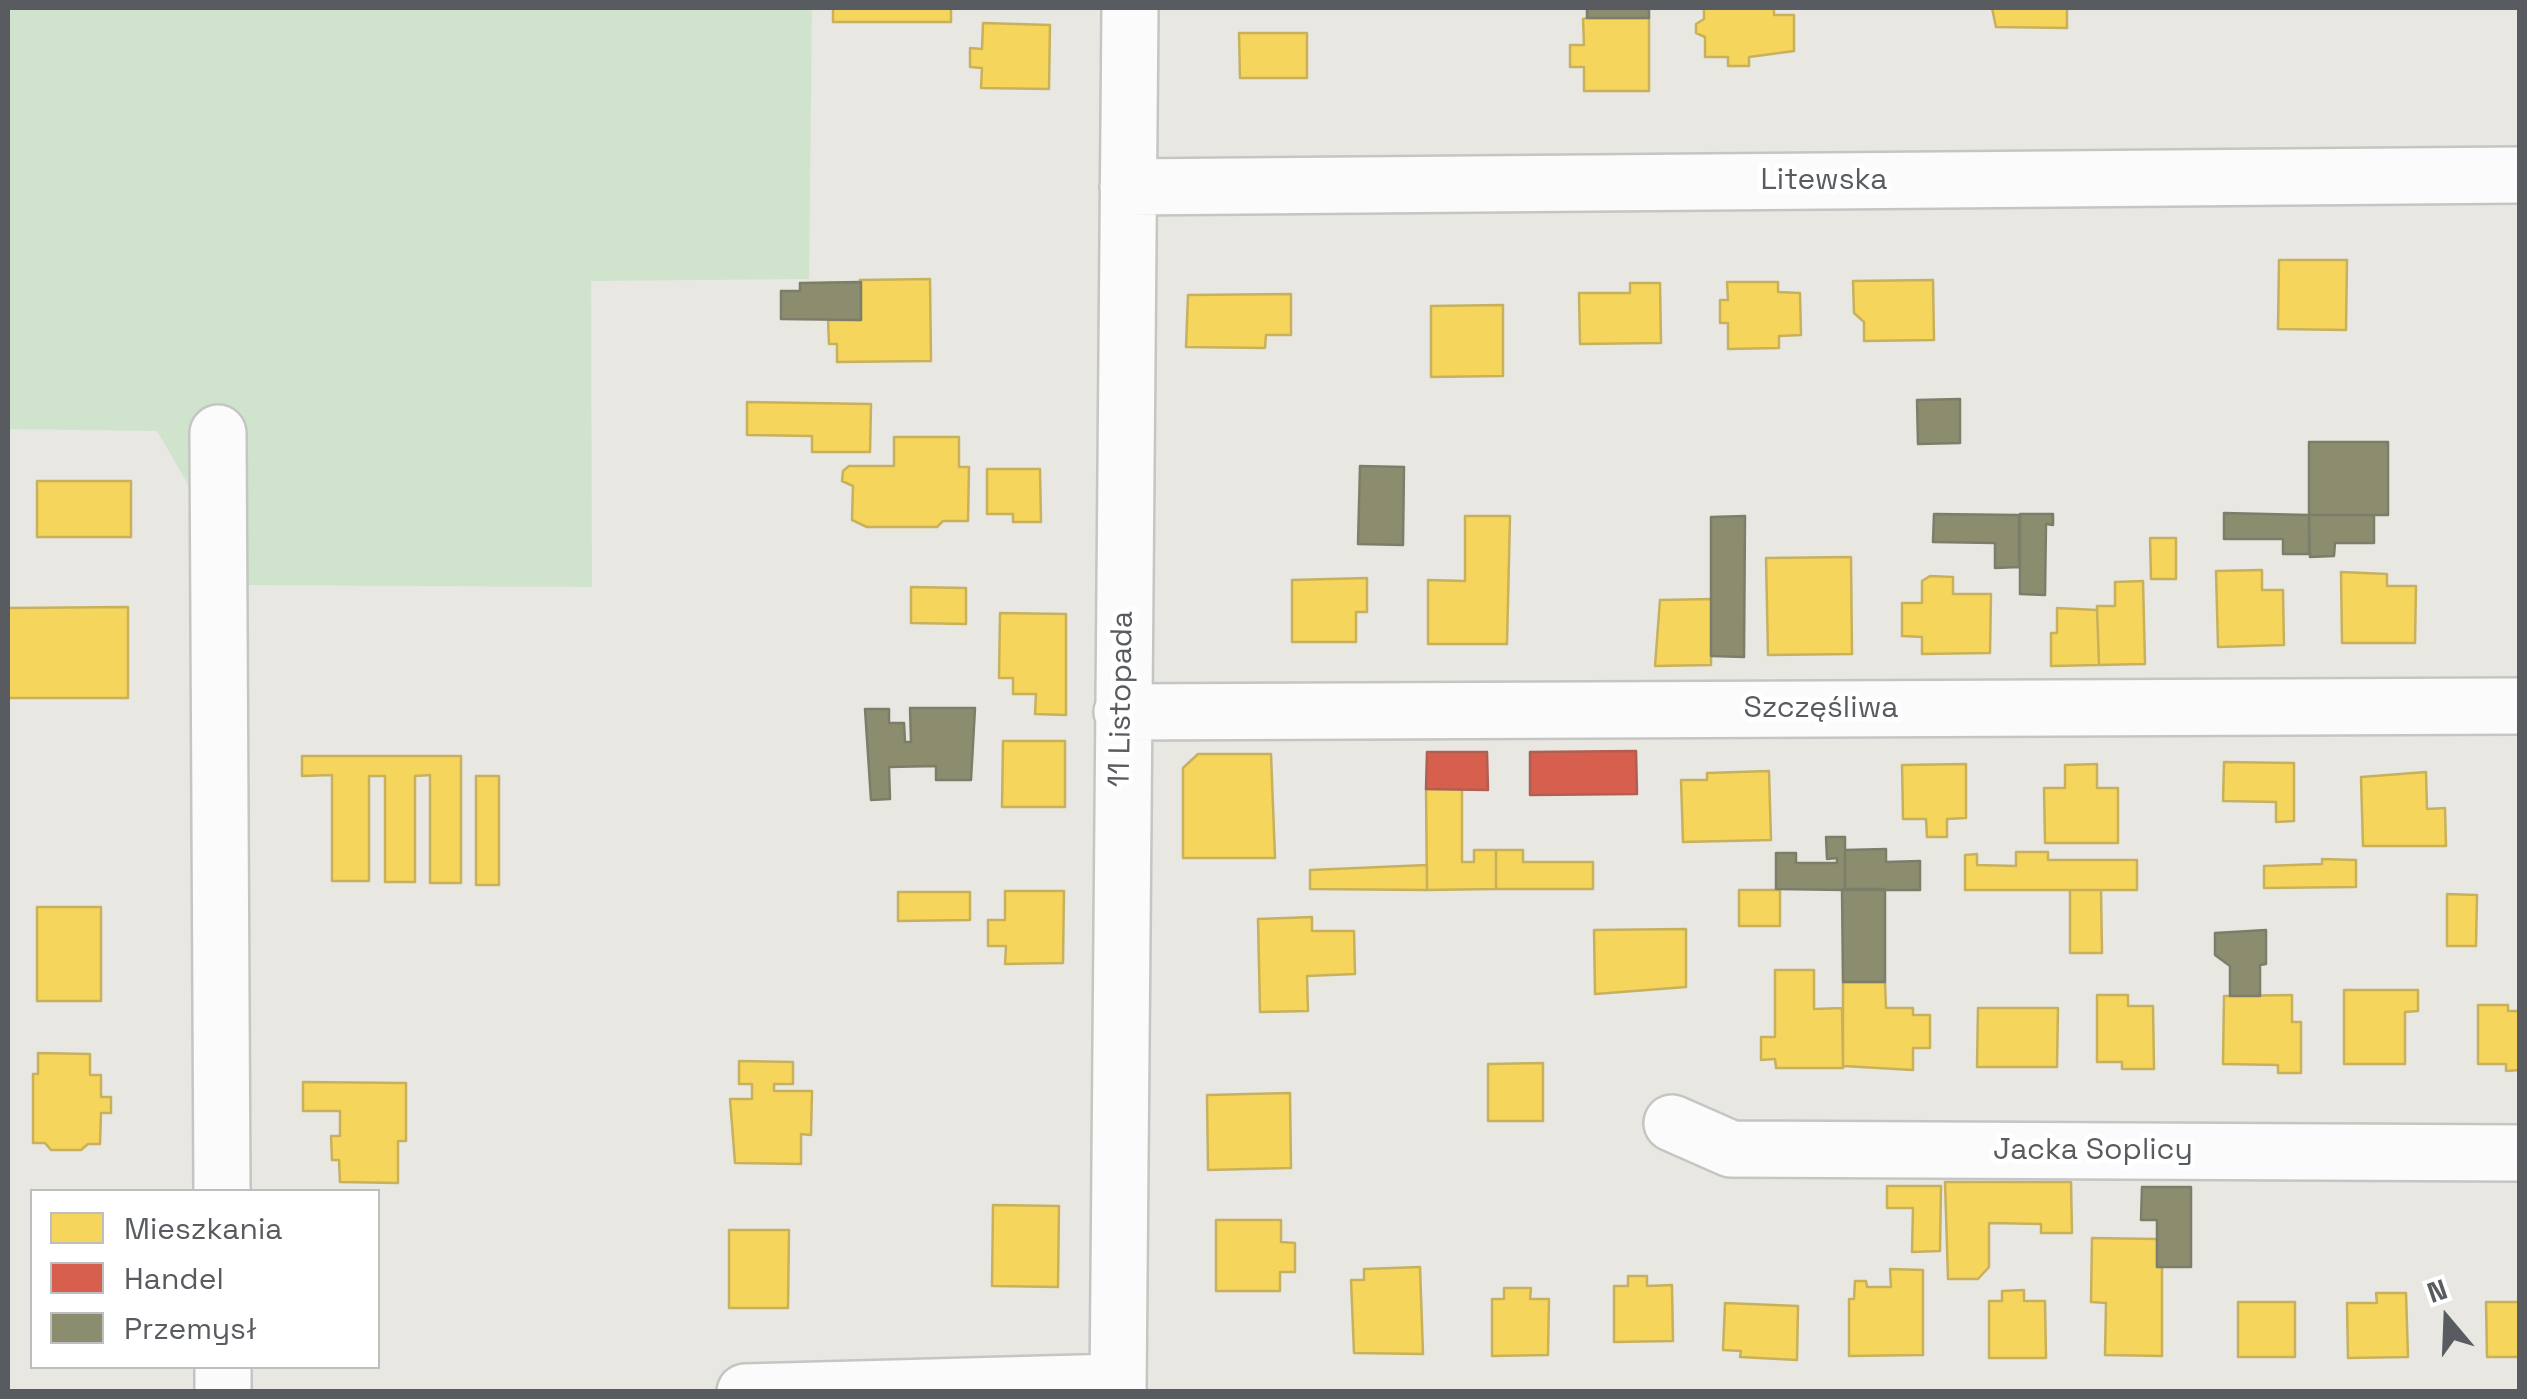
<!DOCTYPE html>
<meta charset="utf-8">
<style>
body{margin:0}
#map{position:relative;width:2527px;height:1399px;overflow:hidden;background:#e8e7e2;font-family:"Space Grotesk",sans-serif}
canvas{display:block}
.frame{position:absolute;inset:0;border:10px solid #585c60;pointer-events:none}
.legend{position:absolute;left:30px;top:1189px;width:350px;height:180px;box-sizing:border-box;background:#fff;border:2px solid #bcbebf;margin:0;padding:12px 18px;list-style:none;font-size:30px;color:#585c60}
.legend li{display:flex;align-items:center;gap:20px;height:50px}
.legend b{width:50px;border:2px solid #bcbebf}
.north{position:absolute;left:2397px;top:1269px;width:100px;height:100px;-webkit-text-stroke:8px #fff;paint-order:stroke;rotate:341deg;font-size:28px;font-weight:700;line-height:40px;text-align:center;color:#585c60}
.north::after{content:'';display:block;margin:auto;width:35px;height:45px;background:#585c60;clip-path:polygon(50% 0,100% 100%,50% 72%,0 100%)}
</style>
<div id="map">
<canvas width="2527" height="1399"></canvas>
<div class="frame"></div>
<ul class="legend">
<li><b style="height:28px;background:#f6d55c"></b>Mieszkania</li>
<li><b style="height:28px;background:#d6604d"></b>Handel</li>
<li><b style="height:28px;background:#8c8c6e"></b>Przemysł</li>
</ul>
<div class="north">N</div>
</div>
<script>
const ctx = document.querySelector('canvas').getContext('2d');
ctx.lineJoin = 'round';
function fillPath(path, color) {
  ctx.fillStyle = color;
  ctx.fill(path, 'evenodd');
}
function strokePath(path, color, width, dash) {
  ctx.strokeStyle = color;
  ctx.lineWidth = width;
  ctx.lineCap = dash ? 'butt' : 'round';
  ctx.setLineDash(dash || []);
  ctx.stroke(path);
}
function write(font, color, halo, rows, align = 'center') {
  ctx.font = font + ' "Space Grotesk",sans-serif';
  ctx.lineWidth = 10;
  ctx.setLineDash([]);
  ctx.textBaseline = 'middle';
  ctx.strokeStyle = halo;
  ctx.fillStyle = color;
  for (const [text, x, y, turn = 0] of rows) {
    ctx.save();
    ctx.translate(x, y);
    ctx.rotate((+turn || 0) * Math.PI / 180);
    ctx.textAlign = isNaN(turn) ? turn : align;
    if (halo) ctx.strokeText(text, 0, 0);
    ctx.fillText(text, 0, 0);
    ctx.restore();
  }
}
fillPath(new Path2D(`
 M8 8H812L809 279 591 281 592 587 247 585 157 431 8 429Z`), '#d0e4cd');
const homes = new Path2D(`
 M833 8H951V22H833Z
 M1704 8H1774V15H1794V51L1749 57V66H1728V57H1705V37L1696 33V24L1704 19Z
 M1992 8H2067V28L1996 27Z
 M1587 18H1649V91H1584V67H1570V45H1584L1583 19Z
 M983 23 1050 25 1049 89 981 88 982 68 970 67V48L982 49Z
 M1239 33H1307V78H1240Z
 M2279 260H2347L2346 330 2278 329Z
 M930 279 931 361 837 362V344H829L828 320H861L860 280Z
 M1933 280 1934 340 1864 341V322L1854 313 1853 281Z
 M1727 282H1778V292L1800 293 1801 335 1779 336V348L1728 349V323H1720V300H1728Z
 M1630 283H1660L1661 343 1580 344 1579 293H1630Z
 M1291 294V335H1266L1265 348 1186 347 1188 295Z
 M1503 305V376L1431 377V306Z
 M747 402 871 404 870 452H812V436L747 435Z
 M894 437H959V467H969L968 521H943L937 527H867L852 520 853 486 842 481 843 471 849 466H894Z
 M987 469H1040L1041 522H1013V514H987Z
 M37 481H131V537H37Z
 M1465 516H1510L1507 644H1428V580L1465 581Z
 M2150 538H2176V579H2151Z
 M1851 557 1852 654 1768 655 1766 558Z
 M2262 570V590H2283L2284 645 2218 647 2216 571Z
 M2341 572 2387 574V586H2416L2415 643H2342Z
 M1930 576 1953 577V594H1991L1990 653 1922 654V637L1902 636V603H1922V581Z
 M1367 578V612H1356V642H1292V580Z
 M2143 581 2145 664 2099 665 2097 606H2115V582Z
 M911 587 966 588V624L911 623Z
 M1712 599 1711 665 1655 666 1660 600Z
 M128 607V698H8V608Z
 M2057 608 2097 610 2099 665 2051 666V633H2057Z
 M1000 613 1066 614V715L1035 714 1036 694H1013V678H999Z
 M1003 741H1065V807H1002Z
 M1198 754H1271L1275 858H1183V768Z
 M302 756H461V883H430V775L415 776V882H385V776H369V881H332V775L302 776Z
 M2224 762 2294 763V821L2276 822V802L2223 801Z
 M1966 764V818L1947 819V837H1927L1926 819H1903L1902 765Z
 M2097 764V788H2118V843H2045L2044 788H2065V765Z
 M1769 771 1771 840 1683 842 1681 780H1707V773Z
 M2426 772 2427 809 2445 808 2446 846H2363L2361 777Z
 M476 776H499V885H476Z
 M1426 789H1462V862H1474V850H1496V889L1427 890Z
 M1496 850H1523V862H1593V889H1496Z
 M2016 852H2048V860H2137V890H1965V855L1977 854V865L2016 866Z
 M2322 859 2356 860V887L2264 888V866L2322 864Z
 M1427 865V890L1310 889V870Z
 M1739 890H1780V926H1739Z
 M2070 890H2101L2102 953H2070Z
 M1005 891H1064L1063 963 1005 964 1006 946H988V920H1005Z
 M898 892H970V920L898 921Z
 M2447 894 2477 895 2476 946H2447Z
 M37 907H101V1001H37Z
 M1312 917V931H1354L1355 974 1307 976 1308 1011 1260 1012 1258 919Z
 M1686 929V987L1595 994 1594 930Z
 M1775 970H1814V1009L1842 1008 1843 1068H1776L1775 1059 1761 1060V1037H1775Z
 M1843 982H1885L1886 1008H1913V1015H1930V1048H1913V1070L1843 1066Z
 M2344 990H2418V1011L2405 1012V1064H2344Z
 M2097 995H2128V1006H2153L2154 1069H2122V1062H2097Z
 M2292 995V1022H2301V1073H2278V1065L2223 1064 2224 996Z
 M2478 1005H2508V1011H2520V1070L2506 1071V1064H2478Z
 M1978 1008H2058L2057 1067H1977Z
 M38 1053 90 1054V1075H101V1097H111V1113H101L100 1144H88L81 1150H51L45 1143H33V1074H38Z
 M739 1061 793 1062V1084H774V1091H812L811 1135 801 1134V1164L735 1163 730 1099H752V1084H739Z
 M1543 1063V1121H1488V1064Z
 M303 1082 406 1083V1141H398V1183L340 1182 339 1160H332L331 1136H340V1111H303Z
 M1290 1093 1291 1168 1208 1170 1207 1095Z
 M1945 1182H2071L2072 1233H2041V1224L1989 1223V1267L1978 1279H1948Z
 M1887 1186H1941L1940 1251 1912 1252 1913 1208H1887Z
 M993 1205 1059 1206 1058 1287 992 1286Z
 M1216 1220H1281V1242L1295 1243V1272H1280V1291H1216Z
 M729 1230H789L788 1308H729Z
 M2092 1238 2157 1239V1267H2162V1356L2105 1355 2106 1303 2091 1302Z
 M1420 1267 1423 1354 1354 1353 1351 1280H1364V1269Z
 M1890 1269 1923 1270V1355L1849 1356V1299H1854L1855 1281H1866L1867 1287H1891Z
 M1628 1276H1647V1286L1672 1285 1673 1341 1614 1342V1286H1628Z
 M1504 1288H1531L1530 1299H1549L1548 1355 1492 1356V1299H1504Z
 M2024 1290V1301H2045L2046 1358H1989V1301H2002V1291Z
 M2376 1293H2406L2408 1357 2348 1358 2347 1303H2377Z
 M2238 1302H2295V1357H2238Z
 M2486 1302H2520V1357H2487Z
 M1725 1303 1798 1306 1797 1360 1740 1357 1741 1351 1723 1350Z`);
fillPath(homes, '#f6d55c');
strokePath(homes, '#c7b15d', 2.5);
const shops = new Path2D(`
 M1636 751 1637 794 1530 795V752Z
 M1427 752H1487L1488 790 1426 789Z`);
fillPath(shops, '#d6604d');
strokePath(shops, '#b05f53', 2.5);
const industry = new Path2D(`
 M1587 8H1649V18H1587Z
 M861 282V320L781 319V291H800V283Z
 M1960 399V443L1918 444 1917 400Z
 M2309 442H2388V515H2309Z
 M1360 466 1404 467 1403 545 1358 544Z
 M2224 513 2309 515V554H2283V539H2224Z
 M1934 514 2019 515V567L1995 568V543L1933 542Z
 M2020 514H2053V525L2046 524 2045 595 2020 594Z
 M2309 515H2374V543H2335L2334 556 2310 557Z
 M1745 516 1744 657 1711 656V517Z
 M910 708H975L971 780H936V766L889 767 890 799 871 800 865 709H889V723H904L905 742H911Z
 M1826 837H1845V890L1776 889V853H1796V863H1837V858L1827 859Z
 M1886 849V862L1920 861V890H1845V850Z
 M1842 889H1885V982H1843Z
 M2266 930V964L2260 965V996H2230V966L2215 955V933Z
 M2142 1187H2191V1267H2157V1220H2141Z`);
fillPath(industry, '#8c8c6e');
strokePath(industry, '#7c7e6a', 2.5);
const minor = new Path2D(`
 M1128 187 2520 175
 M218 433 222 1192
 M1122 712 2520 706
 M1672 1123 1731 1149 2520 1153
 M223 1366V1392
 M745 1392 1118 1382
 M1118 1392 1130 8`);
strokePath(minor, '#c5c5c4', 60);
strokePath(minor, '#fcfbfb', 55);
write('30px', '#585c60', '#fff', [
 ["Litewska",1824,181],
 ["11 Listopada",1122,699,-89],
 ["Szczęśliwa",1821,709],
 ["Jacka Soplicy",2093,1151]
]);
</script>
